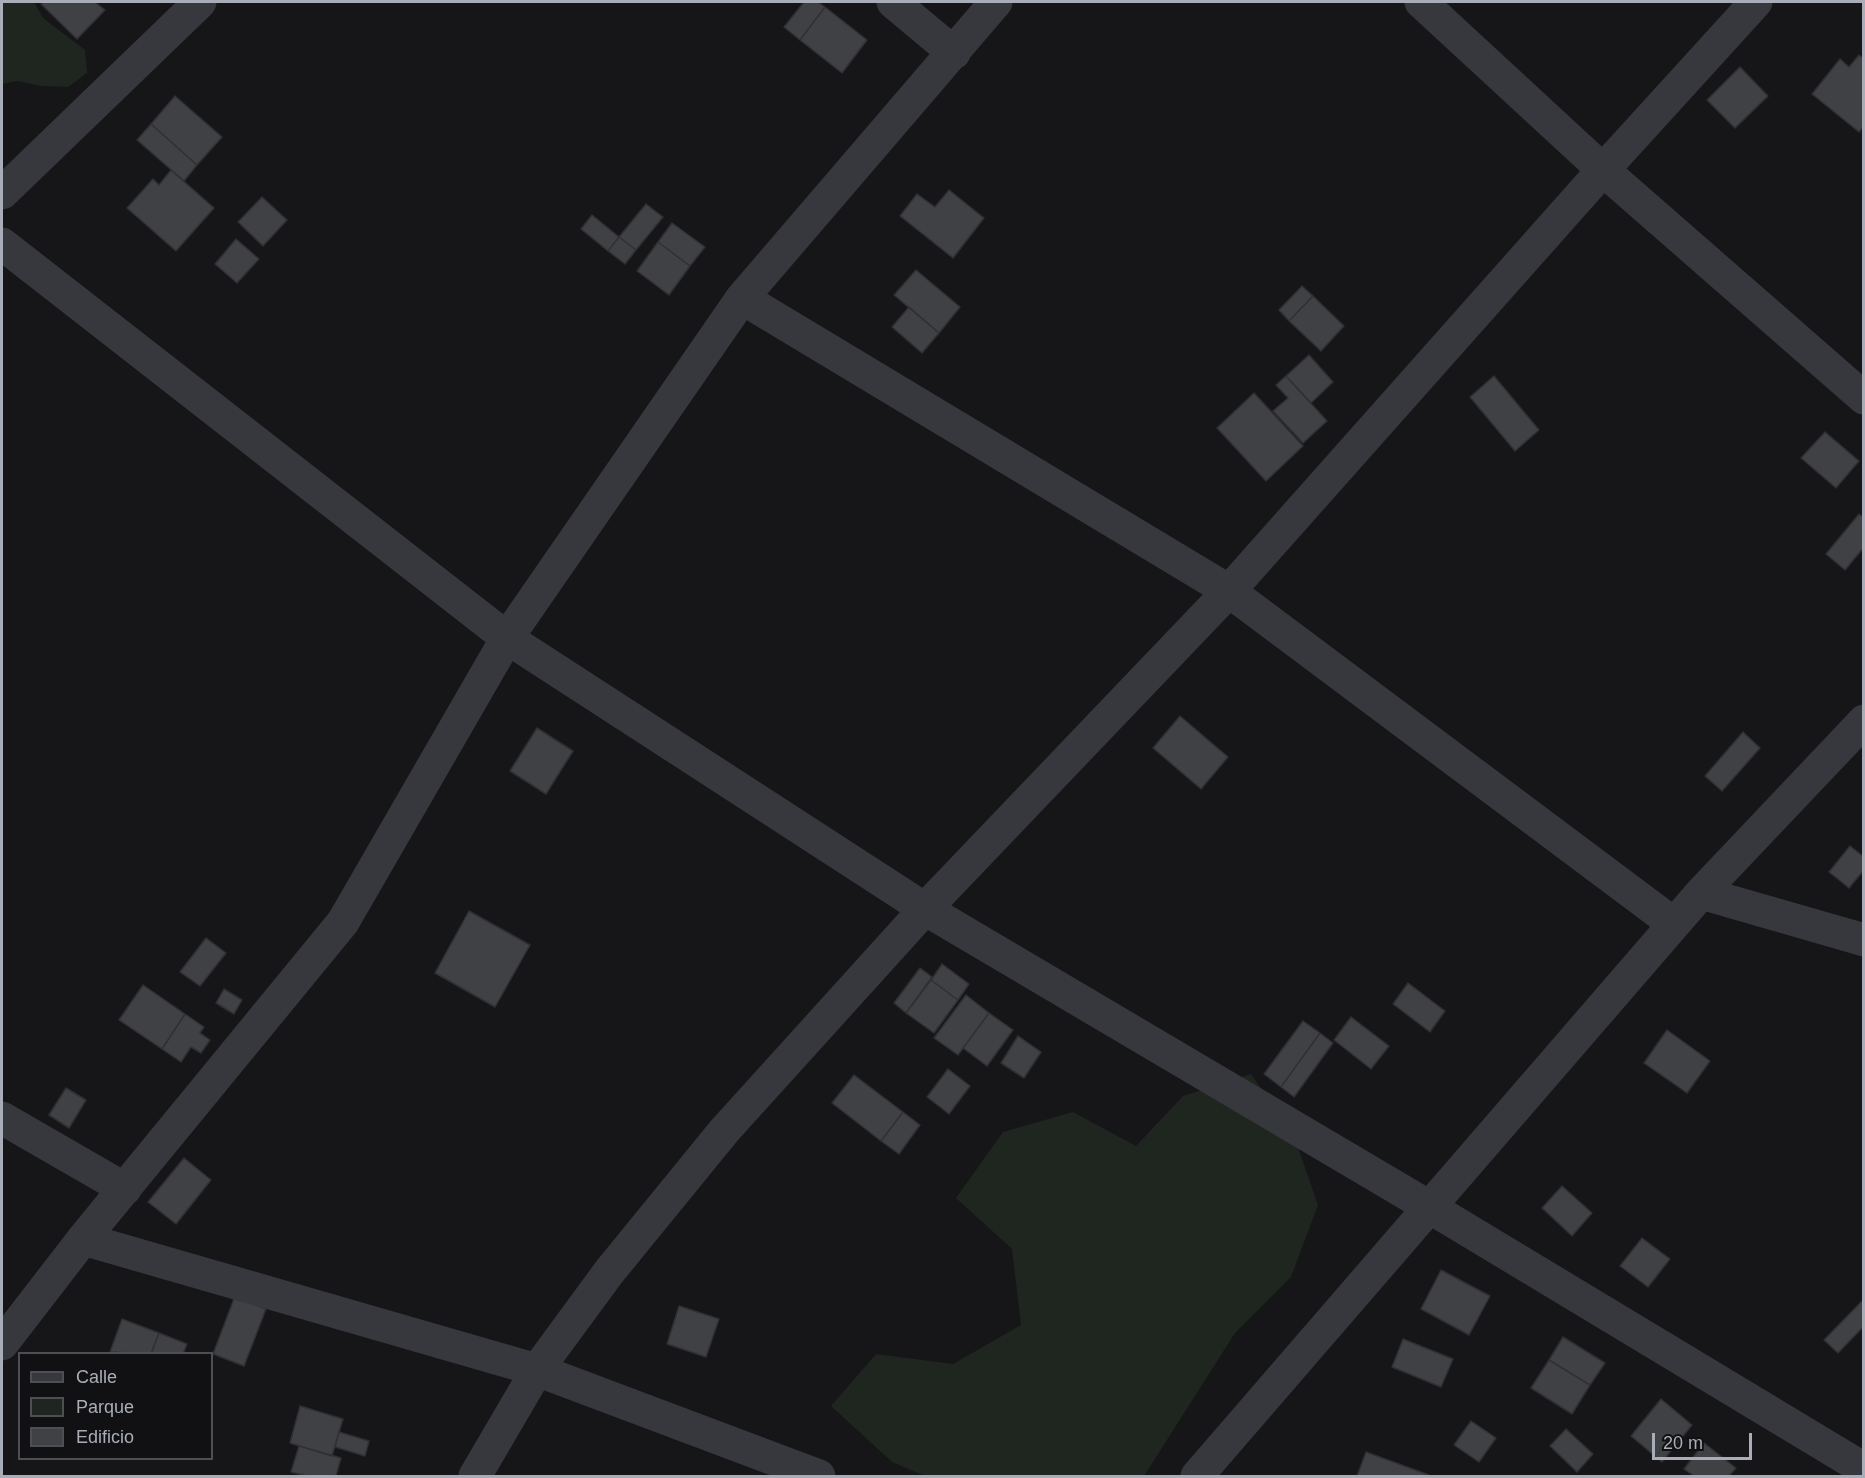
<!DOCTYPE html>
<style>
body{margin:0}
#map{position:relative;width:1865px;height:1478px;overflow:hidden;background:#161618;font-family:Helvetica,sans-serif}
canvas{display:block}
.frame{position:absolute;inset:0;border:3px solid #a8adb8;pointer-events:none}
.legend{position:absolute;left:18px;top:1352px;width:195px;height:108px;box-sizing:border-box;background:#111113;border:2px solid #4d4f55;margin:0;padding:8px 10px;list-style:none;font-size:18px;color:#a8adb8}
.legend li{display:flex;align-items:center;gap:12px;height:30px}
.legend b{width:30px;border:2px solid #4d4f55}
.scale{position:absolute;left:1652px;top:1433px;width:100px;height:27px;box-sizing:border-box;border:3px solid #a8adb8;border-top:0;padding-left:8px;font-size:18px;line-height:21px;white-space:nowrap;color:#a8adb8;-webkit-text-stroke:4px #111113;paint-order:stroke}
</style>
<div id="map">
<canvas width="1865" height="1478"></canvas>
<div class="frame"></div>
<ul class="legend">
<li><b style="height:8px;background:#37383d"></b>Calle</li>
<li><b style="height:16px;background:#1e261f"></b>Parque</li>
<li><b style="height:16px;background:#404145"></b>Edificio</li>
</ul>
<div class="scale">20 m</div>
</div>
<script>
const ctx = document.querySelector('canvas').getContext('2d');
ctx.lineJoin = 'round';
function fillPath(path, color) {
  ctx.fillStyle = color;
  ctx.fill(path, 'evenodd');
}
function strokePath(path, color, width, dash) {
  ctx.strokeStyle = color;
  ctx.lineWidth = width;
  ctx.lineCap = dash ? 'butt' : 'round';
  ctx.setLineDash(dash || []);
  ctx.stroke(path);
}
fillPath(new Path2D(`
 M2 2H34L43 18 85 50 87 73 68 87 41 86 17 81 2 84Z
 M1251 1074 1294 1136 1318 1205 1291 1277 1235 1333 1144 1476H925L892 1462 831 1406 876 1354 953 1364 1021 1325 1012 1249 956 1198 1003 1132 1073 1112 1136 1146 1183 1096Z`), '#1e261f');
const building = new Path2D(`
 M44 2H95L105 10 77 39 41 4Z
 M804 2H818L825 7 800 40 784 27Z
 M825 7 867 40 842 73 800 40Z
 M1859 55 1864 59V126L1859 132 1812 94 1840 59 1849 67Z
 M1740 67 1768 96 1735 128 1707 100Z
 M175 96 222 137 197 165 151 124Z
 M151 124 197 165 184 181 137 140Z
 M171 170 214 208 176 251 127 208 153 179 159 185Z
 M949 190 984 218 953 258 900 216 917 194 935 207Z
 M262 197 287 220 263 246 238 222Z
 M646 204 663 217 636 250 619 237Z
 M592 215 619 237 608 251 581 229Z
 M672 223 705 247 690 266 658 242Z
 M619 237 636 250 625 264 608 251Z
 M236 239 259 259 237 283 215 264Z
 M658 242 690 266 669 295 637 271Z
 M916 270 960 307 939 333 894 295Z
 M1302 286 1313 296 1289 321 1279 310Z
 M1313 296 1344 326 1321 351 1289 321Z
 M909 307 939 333 922 353 892 327Z
 M1309 355 1333 382 1311 403 1286 376Z
 M1286 376 1327 421 1303 443 1273 411 1288 398 1276 385Z
 M1494 376 1539 430 1515 451 1470 397Z
 M1254 393 1303 446 1266 481 1217 428Z
 M1825 432 1859 461 1836 488 1801 458Z
 M1859 514 1864 518V547L1845 570 1826 554Z
 M1180 716 1228 757 1201 789 1153 748Z
 M537 728 573 751 546 794 510 771Z
 M1743 732 1760 748 1722 791 1705 776Z
 M1850 846 1864 857V870L1849 888 1829 872Z
 M469 911 530 945 495 1007 435 973Z
 M206 938 226 953 200 986 180 972Z
 M942 964 969 984 958 1000 931 980Z
 M920 968 932 977 906 1013 894 1003Z
 M931 980 958 1000 934 1033 906 1013Z
 M1408 983 1445 1011 1430 1032 1393 1004Z
 M143 985 185 1014 162 1049 119 1020Z
 M224 989 242 1000 234 1014 216 1003Z
 M966 995 989 1013 958 1055 934 1038Z
 M989 1013 1013 1030 987 1066 963 1048Z
 M185 1014 204 1027 200 1033 210 1040 201 1053 191 1047 181 1062 162 1049Z
 M1351 1017 1389 1046 1371 1069 1334 1040Z
 M1303 1021 1320 1033 1281 1087 1264 1074Z
 M1667 1030 1710 1061 1687 1093 1644 1063Z
 M1320 1033 1333 1043 1294 1097 1281 1087Z
 M1018 1036 1041 1052 1024 1078 1001 1063Z
 M948 1069 970 1086 949 1114 927 1097Z
 M854 1075 903 1112 881 1141 832 1103Z
 M66 1088 86 1100 69 1128 49 1115Z
 M903 1112 920 1125 899 1154 881 1141Z
 M184 1158 211 1180 176 1224 148 1202Z
 M1562 1186 1592 1213 1572 1236 1542 1208Z
 M1642 1238 1670 1259 1648 1287 1620 1266Z
 M1441 1270 1490 1296 1469 1335 1421 1309Z
 M235 1296 266 1309 244 1366 213 1354Z
 M1864 1299V1326L1838 1353 1824 1340Z
 M679 1306 719 1319 706 1357 667 1344Z
 M122 1319 159 1333 151 1354 110 1352Z
 M159 1333 187 1344 183 1354H151Z
 M1563 1337 1605 1363 1590 1385 1549 1360Z
 M1403 1339 1453 1359 1441 1387 1392 1367Z
 M1549 1360 1590 1385 1572 1414 1531 1388Z
 M1661 1399 1692 1425 1662 1462 1631 1436Z
 M300 1406 343 1419 332 1456 290 1443Z
 M1471 1421 1496 1438 1479 1462 1454 1445Z
 M1566 1429 1593 1454 1577 1472 1550 1446Z
 M339 1432 369 1441 365 1456 335 1447Z
 M1704 1443 1736 1468 1729 1476H1694L1684 1469Z
 M299 1446 341 1458 336 1476H307L291 1472Z
 M1366 1452 1429 1475 1428 1476H1357Z`);
fillPath(building, '#404145');
strokePath(building, '#303034', 1.5);
strokePath(new Path2D(`
 M893 2 954 53
 M1421 2 1603 170 1864 398
 M2 193 200 2
 M2 244 507 638 925 909 1431 1208 1864 1469
 M742 298 1229 591 1674 924
 M1701 893 1864 940
 M2 1118 125 1189
 M83 1239 537 1370 819 1476
 M2 1344 83 1239 343 922 507 638 742 298 996 2
 M475 1476 537 1370 609 1272 724 1131 925 909 1229 591 1603 170 1756 2
 M1197 1476 1701 893 1864 721`), '#37383d', 33);
</script>
